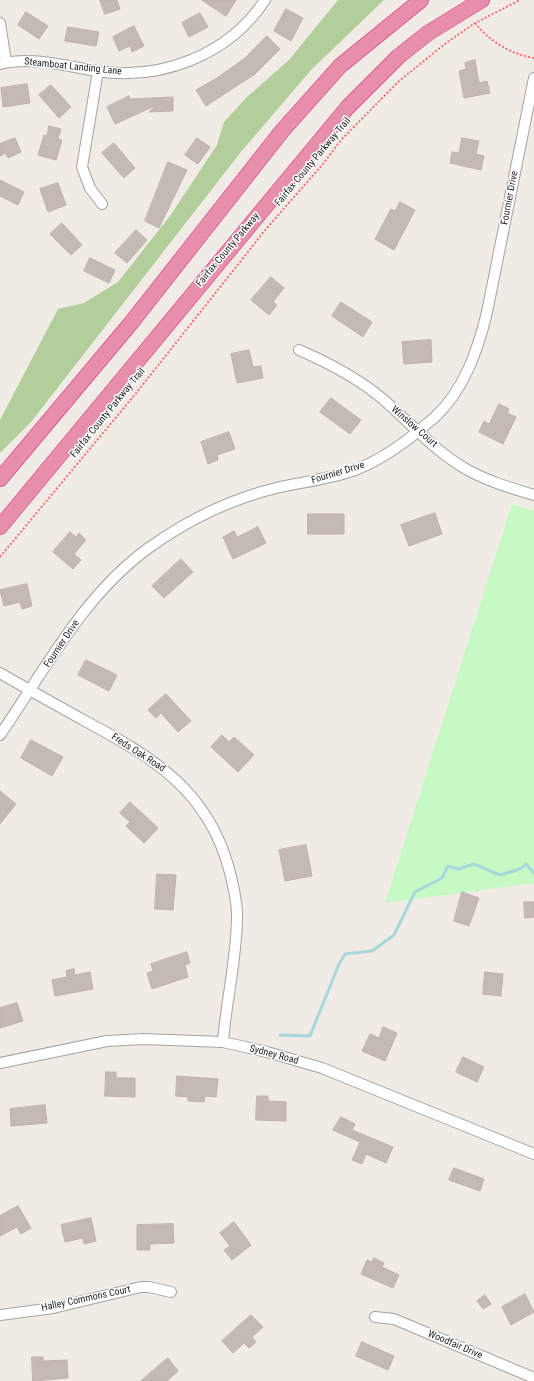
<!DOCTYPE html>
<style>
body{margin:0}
canvas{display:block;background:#f0ebe5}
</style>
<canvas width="534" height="1381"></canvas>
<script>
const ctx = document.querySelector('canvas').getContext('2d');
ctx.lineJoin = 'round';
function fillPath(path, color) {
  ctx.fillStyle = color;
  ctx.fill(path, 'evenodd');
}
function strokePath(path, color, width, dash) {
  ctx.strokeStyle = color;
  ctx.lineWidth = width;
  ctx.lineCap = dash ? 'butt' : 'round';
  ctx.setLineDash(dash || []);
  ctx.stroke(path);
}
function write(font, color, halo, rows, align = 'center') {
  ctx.font = font + ' "Roboto Condensed",sans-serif';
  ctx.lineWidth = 3;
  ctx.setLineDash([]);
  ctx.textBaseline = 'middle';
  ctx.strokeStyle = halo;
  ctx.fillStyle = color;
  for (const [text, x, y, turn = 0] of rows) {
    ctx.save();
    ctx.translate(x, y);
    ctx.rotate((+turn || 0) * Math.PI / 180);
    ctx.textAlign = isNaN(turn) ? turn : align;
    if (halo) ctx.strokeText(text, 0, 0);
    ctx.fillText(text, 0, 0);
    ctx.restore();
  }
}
fillPath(new Path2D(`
 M338 0H384L311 70 240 153 31 422 0 453V420L58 309 84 303 118 282 170 216 217 145 224 122 246 98 289 60Z`), '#b1ce9b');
fillPath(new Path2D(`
 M512 504 534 511V883L385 903Z`), '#c6f9c3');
strokePath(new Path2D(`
 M280 1035 310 1036 339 964 345 954 372 951 394 935 415 892 442 878 448 866 458 869 474 864 500 875 520 869 526 864 534 873`), '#a6d8dd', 3);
const building = new Path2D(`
 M100 0H117L120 9 105 14Z
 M202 0H236L226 16Z
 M286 9 303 18 291 41 274 31Z
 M26 12 48 26 39 39 18 25Z
 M200 13 208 27 189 37 182 23Z
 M134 26 144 46 132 52 130 46 119 51 113 37Z
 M68 27 99 32 96 46 65 41Z
 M267 36 280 49 255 74 206 106 196 90 217 78 245 58Z
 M475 60 479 83 487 81 490 93 464 98 459 71 466 69 465 63Z
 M27 84 30 103 3 107 1 88Z
 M51 85 71 107 59 118 39 95Z
 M129 96 130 99 173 97V111L149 112 157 105 115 124 107 107Z
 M49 126 61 129 58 139 62 140 56 160 38 155 44 135 47 136Z
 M15 138 21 152 8 158 6 153 0 156V144Z
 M197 138 210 147 198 164 185 155Z
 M462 138 479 141 476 154 484 156 481 170 450 163 452 152 459 153Z
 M114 143 135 168 124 178 102 153Z
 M168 162 187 170 159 228 145 221Z
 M0 180 24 192 18 205 0 196Z
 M58 183 66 205 48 212 40 189Z
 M400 202 415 210 394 250 375 239 391 209 395 211Z
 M62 223 82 245 71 255 50 234Z
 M136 230 147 240 127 263 115 253Z
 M90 258 115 270 109 283 84 271Z
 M271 277 284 288 273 302 277 305 269 315 251 300Z
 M341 302 372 322 363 337 332 316Z
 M431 340 432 362 404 364 402 342Z
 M249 350 253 367 261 366 263 378 237 383 231 354Z
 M331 398 361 420 350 434 320 412Z
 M499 404 509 409 507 413 516 417 503 444 479 432 484 421 489 424Z
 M229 432 235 449 217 455 218 460 208 464 201 442Z
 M435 513 442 534 409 546 401 525Z
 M308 514H344V534H308Z
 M258 527 266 543 233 559 223 537 234 531 237 537Z
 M70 532 76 537 79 533 86 540 74 554 81 560 73 569 53 552Z
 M181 559 193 572 164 598 152 586Z
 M27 584 32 606 22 609 20 602 4 606 0 590Z
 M86 660 117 675 109 691 78 675Z
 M166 694 191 721 178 732 161 713 156 718 148 710Z
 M222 735 229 742 234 737 254 755 238 772 211 747Z
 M31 740 63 757 52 776 21 758Z
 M0 791 16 804 0 824Z
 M130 802 158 828 144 843 126 826 130 822 120 813Z
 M306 845 312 876 285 881 279 850Z
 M157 874 176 875 173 910 155 909Z
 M462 892 479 898 469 926 454 921Z
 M524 902H534V917L525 918Z
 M187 952 190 963 185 965 188 977 152 989 147 973 153 971 151 964Z
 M74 969 75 975 90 972 93 989 55 996 52 980 67 977 66 971Z
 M485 972 503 974 501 996 483 994Z
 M17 1003 23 1021 0 1028V1008Z
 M383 1027 397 1033 385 1061 362 1051 370 1034 379 1038Z
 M463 1057 484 1067 477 1082 456 1072Z
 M106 1072H116V1078H135V1097L105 1096Z
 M177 1076 218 1079 216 1097 205 1096 204 1102 188 1101V1097L176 1096Z
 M257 1096H268V1101L286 1102V1121L256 1120Z
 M45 1105 47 1123 11 1126 10 1109Z
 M341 1117 355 1124 352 1130 393 1147 386 1163 366 1154 362 1164 352 1160 360 1142 333 1130Z
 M454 1168 484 1179 480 1191 449 1180Z
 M18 1206 31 1228 21 1234 17 1227 0 1236V1216Z
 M91 1218 96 1241 84 1244 83 1238 65 1242 61 1225Z
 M234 1222 251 1245 232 1260 224 1250 230 1246 220 1233Z
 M173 1224 174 1243 150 1244V1250H137V1225Z
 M374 1258 384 1263 382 1267 399 1275 393 1288 361 1274 367 1260 372 1262Z
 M525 1294 534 1312 511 1325 502 1307Z
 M485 1295 491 1304 483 1309 477 1301Z
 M251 1315 263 1327 252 1337 256 1342 249 1348 244 1343 233 1353 222 1341Z
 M362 1342 394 1356 388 1370 356 1356Z
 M32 1357H43V1361L67 1360 68 1378 33 1381Z
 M168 1358 178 1371 167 1381H141Z`);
fillPath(building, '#c4bab5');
strokePath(building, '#c1b0a8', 1);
const minor = new Path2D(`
 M0 23 6 62
 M0 64C32 56 65 66 97 71 161 81 229 55 265 0
 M98 71 82 167 90 188 102 204
 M299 350C329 363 360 379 385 401 411 424 436 452 466 469 487 481 511 488 534 495
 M0 673C29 690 58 706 87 722 154 758 208 791 229 869 233 884 237 900 237 916 237 958 226 1001 223 1042
 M0 735C45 670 84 594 150 547 188 520 231 499 276 488 302 482 330 479 355 470 376 462 394 450 411 437 419 430 427 424 435 417 464 390 478 350 487 312L534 78
 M0 1063 107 1041 143 1039 223 1042 267 1052 322 1068 534 1154
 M0 1315 53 1308 141 1287H149L171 1292
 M375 1317 394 1319 534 1378`);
const highway = new Path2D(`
 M0 479 131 323 282 131 340 66 421 0
 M0 527 347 108 399 56 428 33 482 0`);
strokePath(minor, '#a3a3a3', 12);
strokePath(highway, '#d9277c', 16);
strokePath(new Path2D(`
 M475 23C490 42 511 54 534 58
 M0 557 137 392 266 229 323 164 341 140 398 82 446 43 475 23 520 0`), '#f86e72', 2, [2, 2]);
strokePath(minor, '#fff', 10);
strokePath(highway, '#e68eaa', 15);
write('10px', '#1f1f1f', '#fff', [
 ["Steamboat Landing Lane",73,67,6],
 ["Fairfax County Parkway Trail",313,162,-50],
 ["Fournier Drive",510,198,-79],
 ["Fairfax County Parkway",228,250,-50],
 ["Fairfax County Parkway Trail",108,413,-51],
 ["Winslow Court",414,427,41],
 ["Fournier Drive",338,473,-17],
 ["Fournier Drive",62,644,-56],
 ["Freds Oak Road",138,753,33],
 ["Sydney Road",274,1055,15],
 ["Halley Commons Court",86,1299,-12],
 ["Woodfair Drive",455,1345,23]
]);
</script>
